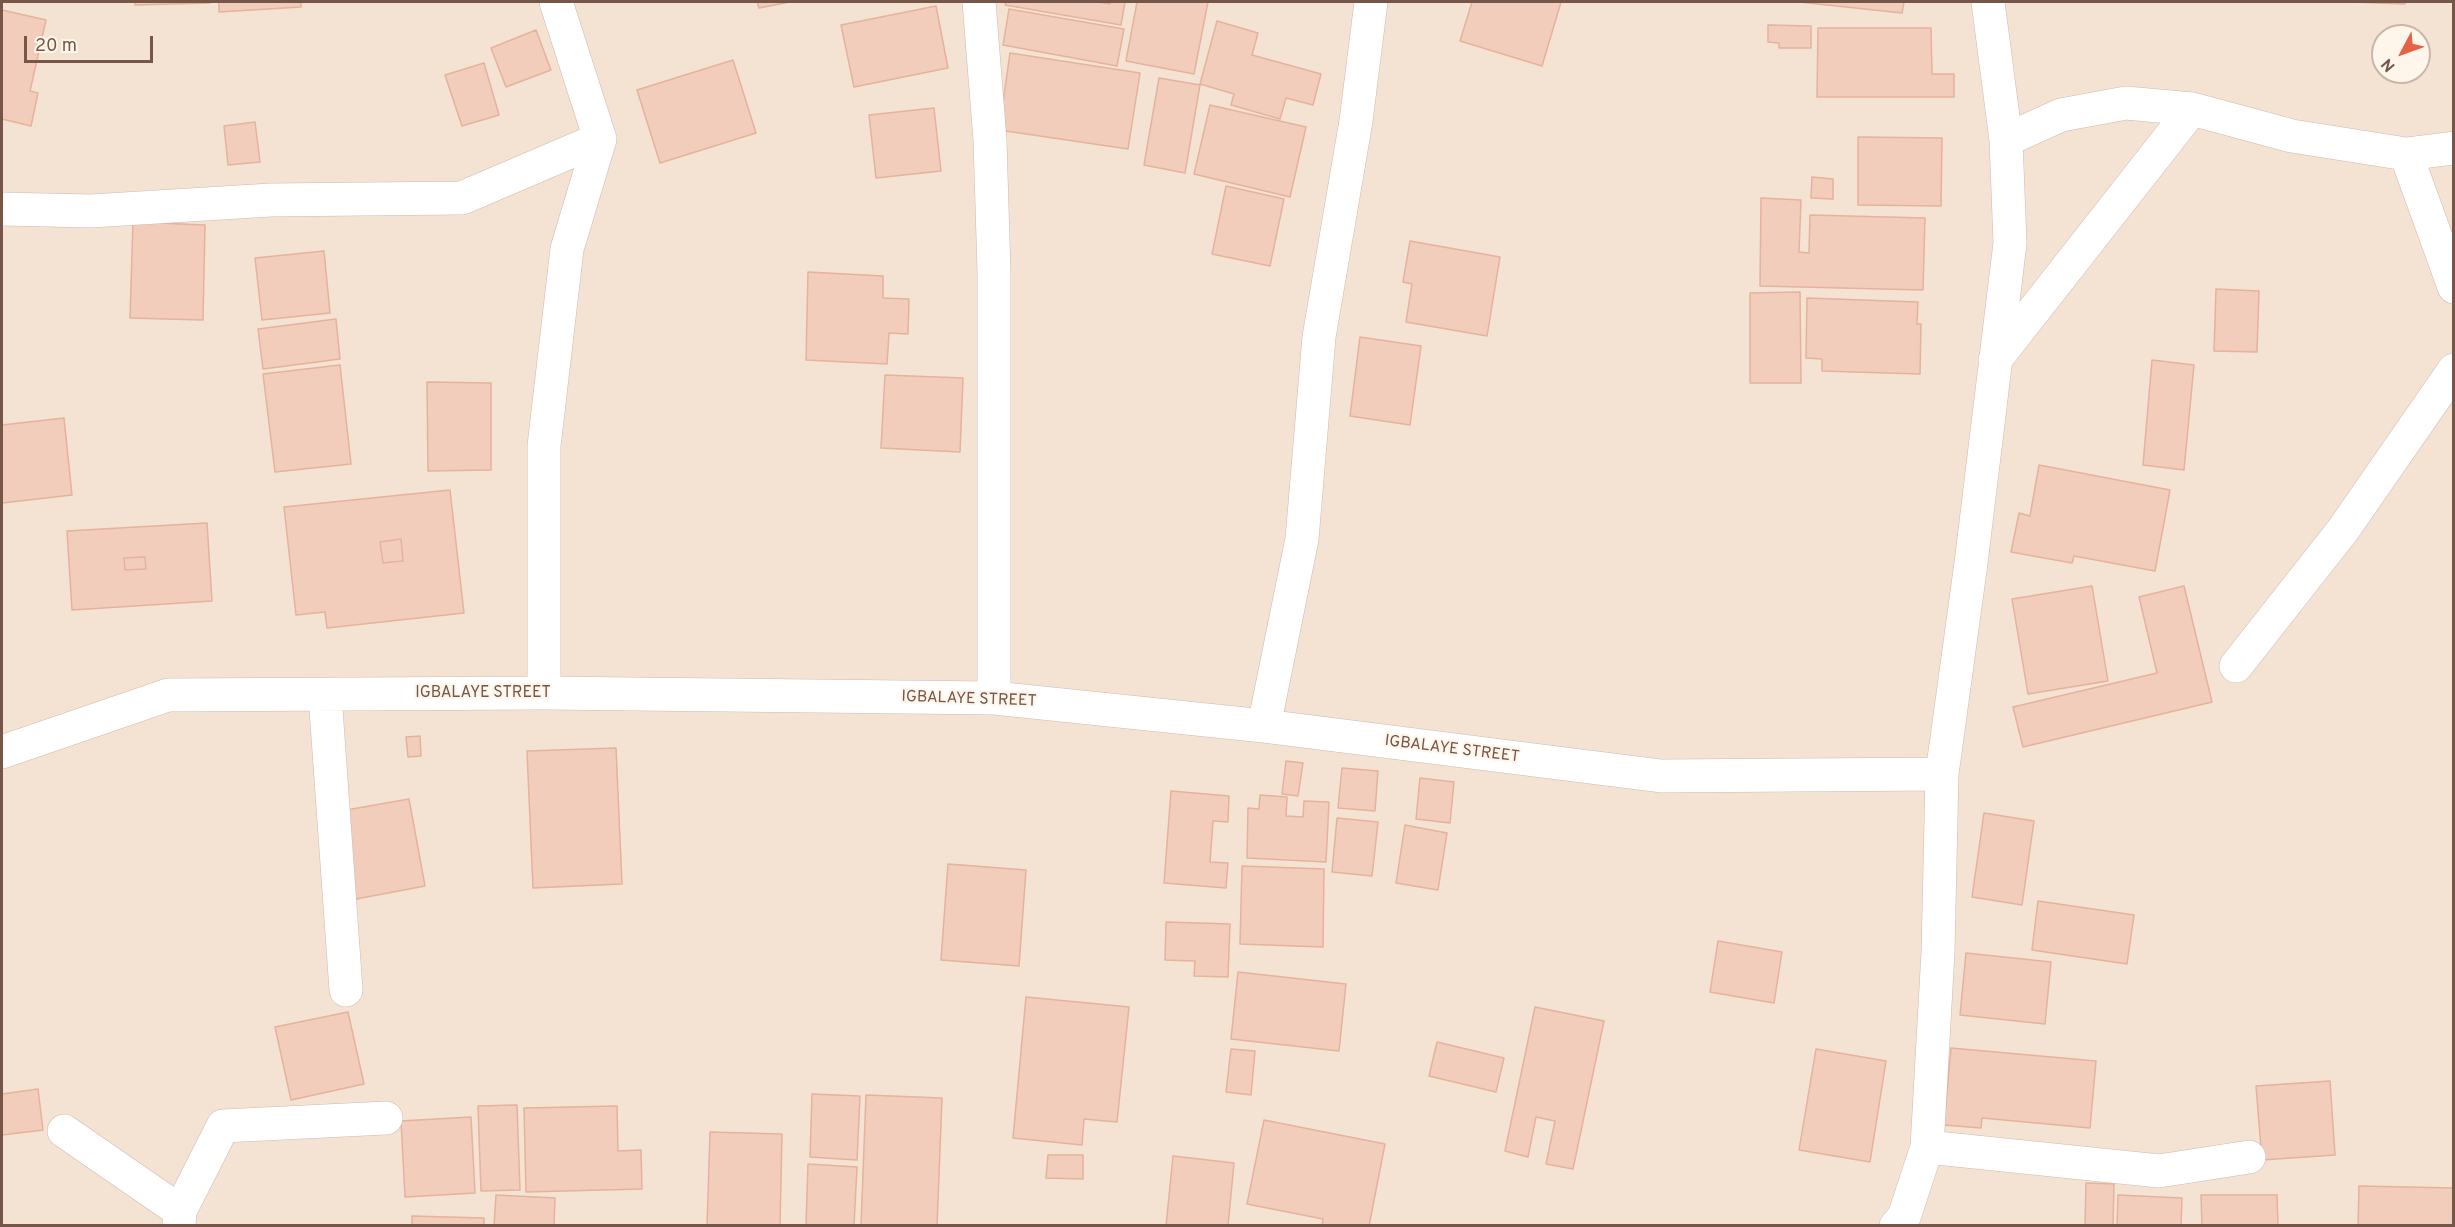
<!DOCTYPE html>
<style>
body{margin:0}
#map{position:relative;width:2455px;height:1227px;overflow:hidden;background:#fcf1e4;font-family:Overpass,sans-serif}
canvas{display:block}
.frame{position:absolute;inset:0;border:3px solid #755649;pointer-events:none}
.north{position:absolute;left:2371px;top:24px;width:60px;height:60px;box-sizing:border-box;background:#fff6eb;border:2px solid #c8b6aa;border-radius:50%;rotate:229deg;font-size:16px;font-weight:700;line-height:24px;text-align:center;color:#755649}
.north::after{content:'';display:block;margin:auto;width:21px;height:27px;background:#e76049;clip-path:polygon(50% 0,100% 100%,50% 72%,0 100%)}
.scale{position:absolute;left:24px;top:36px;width:129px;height:27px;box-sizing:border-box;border:3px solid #755649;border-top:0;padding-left:8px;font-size:18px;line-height:21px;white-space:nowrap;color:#755649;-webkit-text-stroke:4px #fff6eb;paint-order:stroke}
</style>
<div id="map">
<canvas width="2455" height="1227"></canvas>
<div class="frame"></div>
<div class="north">N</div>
<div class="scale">20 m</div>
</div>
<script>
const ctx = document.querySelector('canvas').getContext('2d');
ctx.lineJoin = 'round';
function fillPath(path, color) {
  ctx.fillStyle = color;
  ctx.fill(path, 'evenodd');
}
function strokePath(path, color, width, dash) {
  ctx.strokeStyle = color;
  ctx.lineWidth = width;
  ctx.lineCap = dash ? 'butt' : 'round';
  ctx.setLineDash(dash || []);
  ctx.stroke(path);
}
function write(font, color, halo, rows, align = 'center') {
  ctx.font = font + ' Overpass,sans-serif';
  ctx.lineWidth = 4.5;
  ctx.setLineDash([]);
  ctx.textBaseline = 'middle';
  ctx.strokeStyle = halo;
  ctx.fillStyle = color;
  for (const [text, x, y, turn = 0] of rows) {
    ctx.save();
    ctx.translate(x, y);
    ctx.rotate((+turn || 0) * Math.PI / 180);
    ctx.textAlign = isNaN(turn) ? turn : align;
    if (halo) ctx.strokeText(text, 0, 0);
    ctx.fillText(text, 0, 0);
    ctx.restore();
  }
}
fillPath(new Path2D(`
 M2 2H2453V1225H2ZM2383 36H2419V72H2383Z`), '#f4e2d3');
const building = new Path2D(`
 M135 2H210V3L135 5Z
 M219 2H301V7L219 12Z
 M757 2H790L759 8Z
 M1006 2H1097L1110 4V2H1125L1121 25 1005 5Z
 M1137 2H1208L1194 74 1126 61Z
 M1472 2H1561L1542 66 1460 41Z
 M1799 2H1904L1902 13Z
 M2351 2H2405V4Z
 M936 6 948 68 854 87 841 25Z
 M1009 9 1124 29 1117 66 1003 45Z
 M2 10 46 20 30 91 38 93 31 126 2 119Z
 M1217 21 1258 33 1252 55 1321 74 1313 105 1286 98 1280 119 1231 105 1234 94 1200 84Z
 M1768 25 1811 26V48H1779V43L1768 42Z
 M1818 28H1931L1932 74H1954V97H1817Z
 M536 30 551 70 506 87 491 48Z
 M1010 53 1140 73 1128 149 999 130Z
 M733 60 756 133 660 163 637 90Z
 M484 63 499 115 462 126 445 75Z
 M1159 78 1200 85 1185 173 1144 165Z
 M1210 105 1306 127 1290 197 1194 174Z
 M934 108 941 171 876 178 869 115Z
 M255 122 260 162 228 165 224 126Z
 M1858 137 1942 138 1941 206 1858 205Z
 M1812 177 1833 179V199L1811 198Z
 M1226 186 1284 199 1270 266 1212 254Z
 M1761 198 1801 200 1799 252 1809 253 1810 215 1925 218 1923 290 1760 286Z
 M133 222 205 225 203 320 130 318Z
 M1410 241 1500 257 1487 336 1406 322 1412 284 1403 282Z
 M324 251 330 313 262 320 255 258Z
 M808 272 883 276V298L909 299 908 334 889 333 887 364 806 360Z
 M2216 289 2259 291 2257 352 2214 351Z
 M1800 292 1801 383H1750V293Z
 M1807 298 1918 302 1917 324H1921L1920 374 1822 371V359L1806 358Z
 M336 319 340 359 263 369 258 329Z
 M1360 337 1421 346 1410 425 1350 416Z
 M2152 360 2194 365 2184 470 2143 465Z
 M340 365 351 464 275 472 263 374Z
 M885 375 963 378 960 452 881 448Z
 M427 382 491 383V470L428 471Z
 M64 418 72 495 2 503V425Z
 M2039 465 2170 490 2155 571 2074 556 2072 563 2011 552 2019 513 2030 516Z
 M450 490 464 613 327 628 325 612 296 615 284 507ZM401 539 403 561 383 563 380 542Z
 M207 523 212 601 72 610 67 531ZM145 557 146 569 125 570 124 558Z
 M401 539 403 561 383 563 380 542Z
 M145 557 146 569 125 570 124 558Z
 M2092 586 2108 681 2028 694 2012 599Z
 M2184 586 2212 702 2023 747 2013 707 2157 673 2139 597Z
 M420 736 421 756 408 757 406 737Z
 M616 748 622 884 533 888 527 751Z
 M1286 761 1303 763 1298 796 1282 794Z
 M1342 768 1378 771 1375 811 1338 808Z
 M1420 778 1454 782 1450 823 1416 819Z
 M1171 791 1229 796 1228 822 1213 821 1210 862 1228 863 1226 888 1164 883Z
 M1260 795 1287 797 1286 816 1303 817 1304 801 1329 802 1326 862 1247 858 1248 808 1259 809Z
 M409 799 425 886 351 900 335 812Z
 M1984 813 2034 821 2022 905 1972 897Z
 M1337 818 1378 822 1372 876 1332 872Z
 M1405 825 1447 833 1438 890 1396 883Z
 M948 864 1026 870 1019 966 941 960Z
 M1242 866 1324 869 1323 947 1240 944Z
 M2038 901 2134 915 2127 964 2032 950Z
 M1166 922 1230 924 1228 977 1194 976 1195 961 1165 960Z
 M1718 941 1782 952 1774 1003 1710 992Z
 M1966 953 2051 962 2045 1024 1960 1015Z
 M1238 972 1346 984 1339 1051 1231 1039Z
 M1026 997 1129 1007 1117 1122 1084 1119 1082 1145 1013 1138Z
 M1535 1007 1604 1021 1573 1169 1546 1164 1555 1121 1536 1117 1528 1157 1505 1151Z
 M348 1012 364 1084 291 1100 275 1027Z
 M1437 1042 1504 1058 1496 1092 1429 1076Z
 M1951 1048 2096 1061 2090 1128 1982 1118 1981 1128 1944 1125Z
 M1231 1049 1255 1051 1251 1095 1226 1092Z
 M1816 1049 1886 1061 1870 1162 1799 1150Z
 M2330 1081 2335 1155 2262 1160 2256 1086Z
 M38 1089 43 1130 2 1135V1094Z
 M812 1094 860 1096 857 1160 810 1157Z
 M866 1095 942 1098 937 1226H861Z
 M517 1105 520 1190 481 1191 478 1106Z
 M617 1106 618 1151 641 1150 642 1189 526 1192 524 1108Z
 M471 1117 475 1193 405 1197 401 1121Z
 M1264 1120 1385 1144 1369 1226H1322L1323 1219 1247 1204Z
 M710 1132 782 1134 780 1226H707Z
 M1048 1155H1083V1179L1046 1178Z
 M1173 1156 1234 1163 1228 1226H1166Z
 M808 1164 857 1167 854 1226 806 1225Z
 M2086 1183 2114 1184 2113 1226H2085Z
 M2359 1186 2454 1188V1226H2358Z
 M496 1195 555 1198 554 1226H494Z
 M2118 1195 2182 1198 2181 1226H2117Z
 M2201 1195H2277L2278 1226H2202Z
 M412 1216 484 1218V1226H412Z`);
fillPath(building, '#f2cdbc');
strokePath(building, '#e5b29c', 1.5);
const minor = new Path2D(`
 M979 2 990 140 994 272V698
 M2006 140 2061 115 2126 103 2192 109 2292 136 2406 154 2454 148
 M2406 154 2454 287
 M2 209 91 211 271 200 462 198 600 139
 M1995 360 2192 109
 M2236 666 2343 530 2454 370
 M544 693V446L567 249 600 139 556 2
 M325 695 346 990
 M1264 726 1302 539 1319 337 1356 121 1371 2
 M2 752 168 695 544 693 994 698 1264 726 1661 776 1942 774
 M64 1131 180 1211
 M1927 1147 2159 1171 2249 1157
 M179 1226 180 1211 223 1126 386 1118
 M1896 1226 1904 1217 1927 1147 1938 952 1942 774 1971 563 2010 243 2006 140 1988 2`);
strokePath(minor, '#d0baad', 34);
strokePath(minor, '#fff', 33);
write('16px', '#755649', '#fff6eb', [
 ["IGBALAYE STREET",483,694],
 ["IGBALAYE STREET",969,700,2],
 ["IGBALAYE STREET",1452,750,7]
]);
</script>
